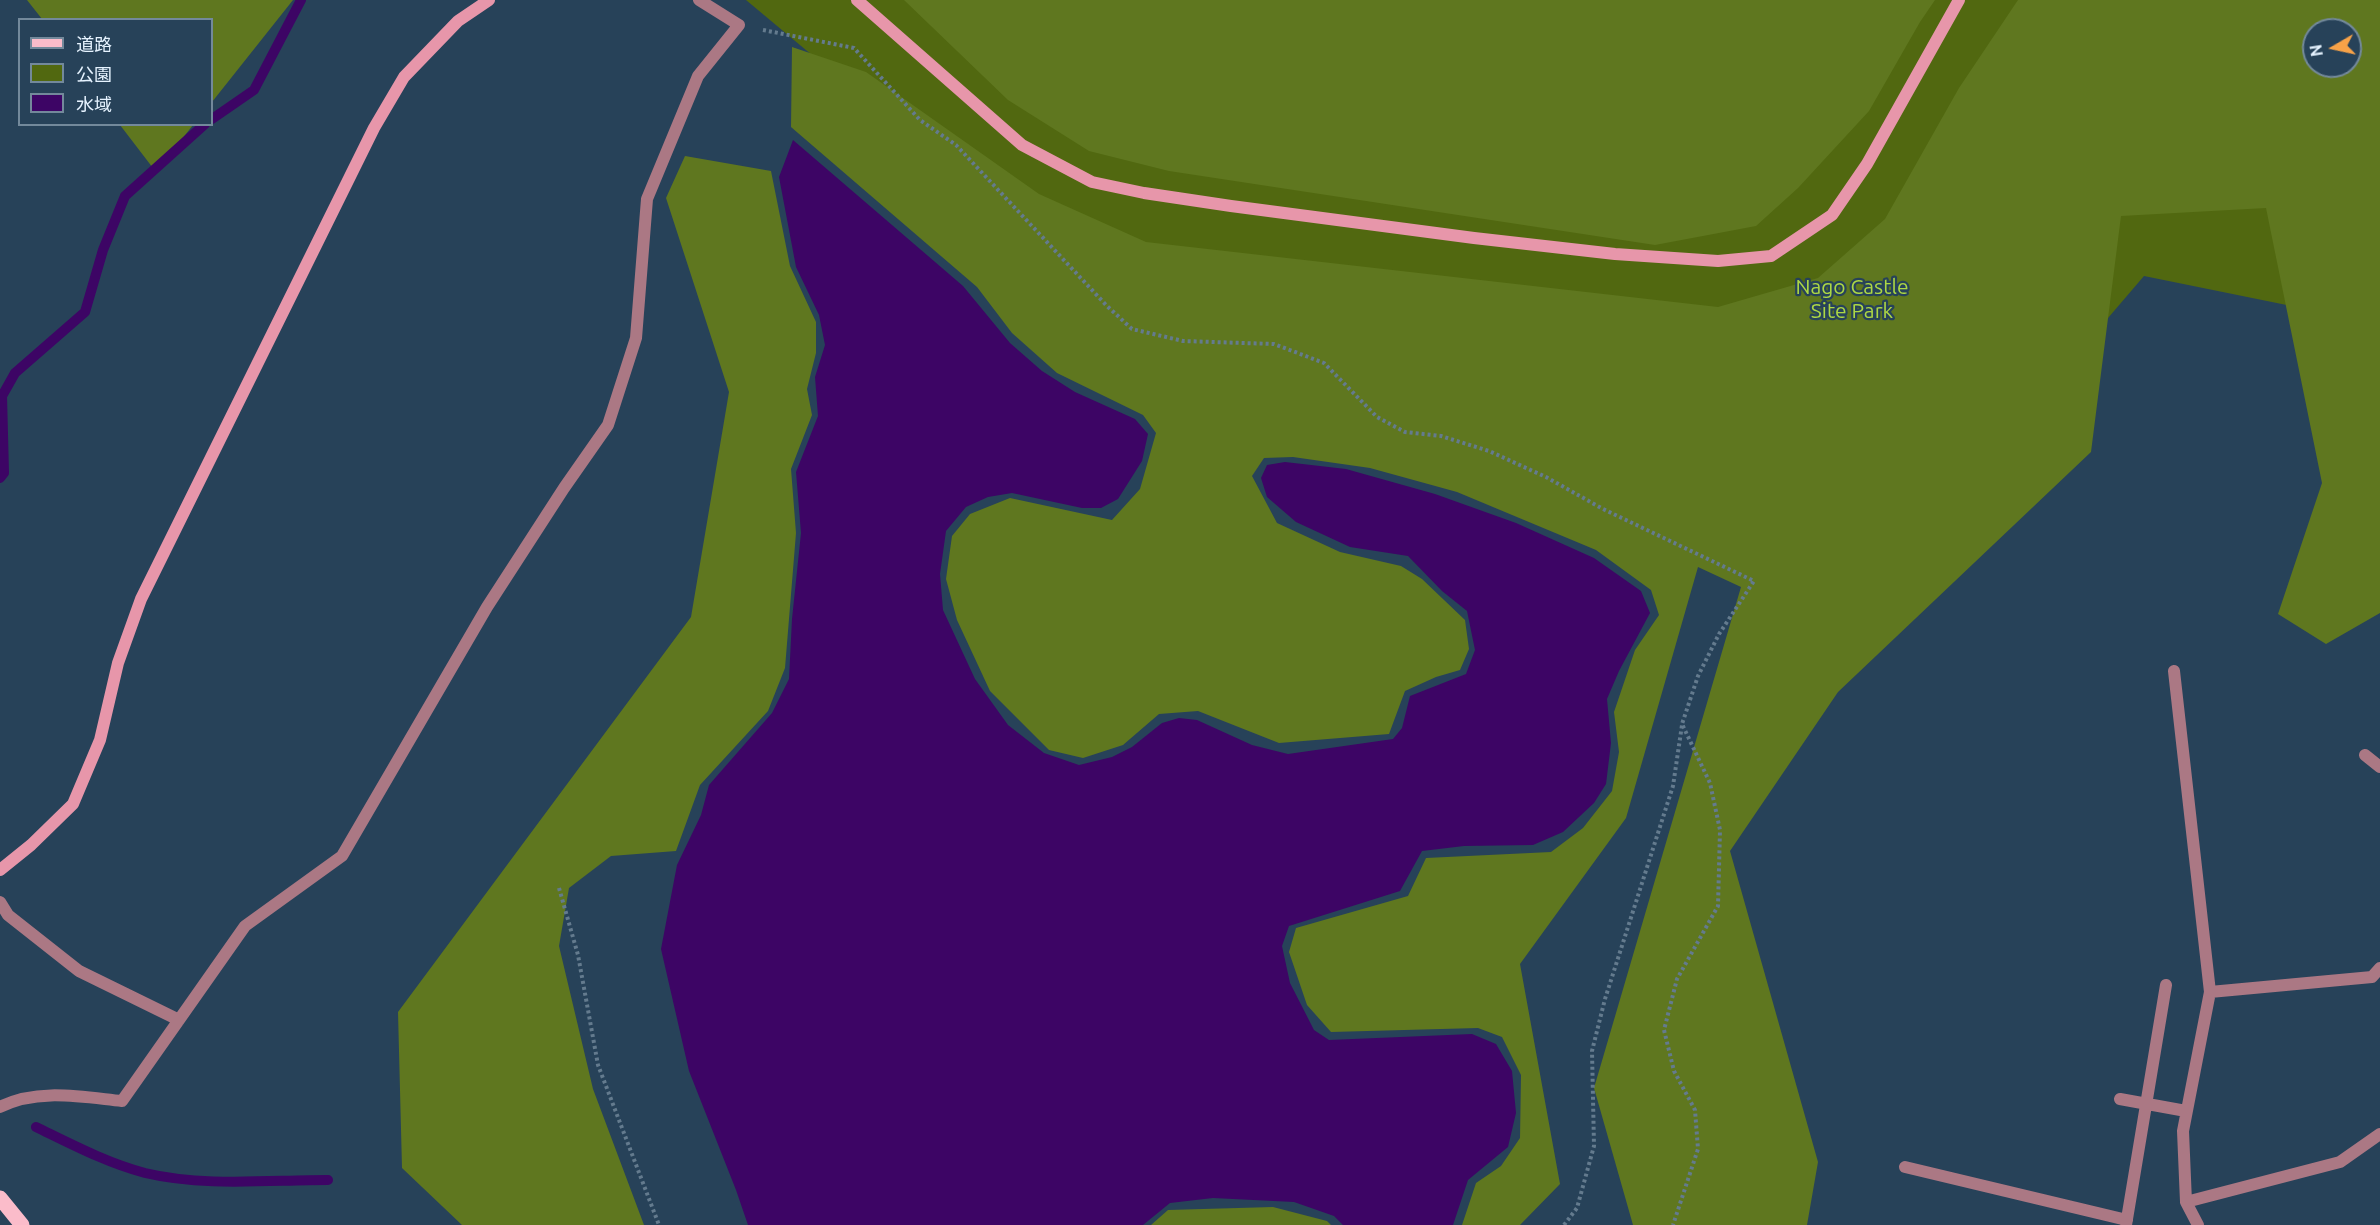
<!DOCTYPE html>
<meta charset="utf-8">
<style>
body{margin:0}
#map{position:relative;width:2380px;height:1225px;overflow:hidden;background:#274259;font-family:Ubuntu,"Noto Sans JP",sans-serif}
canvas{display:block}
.legend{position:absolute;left:18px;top:18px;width:195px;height:108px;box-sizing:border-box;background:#274259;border:2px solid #73899b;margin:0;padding:8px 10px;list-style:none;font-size:18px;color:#e6f3ff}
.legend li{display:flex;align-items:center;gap:12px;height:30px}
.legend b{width:30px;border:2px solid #73899b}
.north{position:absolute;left:2302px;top:18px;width:60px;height:60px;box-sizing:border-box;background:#274259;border:2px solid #73899b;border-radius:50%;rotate:261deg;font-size:16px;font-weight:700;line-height:24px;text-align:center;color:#e6f3ff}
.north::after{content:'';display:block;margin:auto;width:21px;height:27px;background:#f7a248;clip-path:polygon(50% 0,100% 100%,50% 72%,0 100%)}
</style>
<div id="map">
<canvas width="2380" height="1225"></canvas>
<ul class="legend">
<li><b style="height:8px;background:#fbbcca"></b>道路</li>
<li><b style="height:16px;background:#516810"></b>公園</li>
<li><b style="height:16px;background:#3d0565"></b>水域</li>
</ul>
<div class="north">N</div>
</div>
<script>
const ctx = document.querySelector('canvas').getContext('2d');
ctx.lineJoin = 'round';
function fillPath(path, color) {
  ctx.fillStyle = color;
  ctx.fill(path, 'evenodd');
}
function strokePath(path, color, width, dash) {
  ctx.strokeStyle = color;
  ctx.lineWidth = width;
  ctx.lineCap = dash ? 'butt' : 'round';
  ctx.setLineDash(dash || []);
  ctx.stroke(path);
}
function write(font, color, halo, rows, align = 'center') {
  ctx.font = font + ' Ubuntu,sans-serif';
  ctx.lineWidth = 4.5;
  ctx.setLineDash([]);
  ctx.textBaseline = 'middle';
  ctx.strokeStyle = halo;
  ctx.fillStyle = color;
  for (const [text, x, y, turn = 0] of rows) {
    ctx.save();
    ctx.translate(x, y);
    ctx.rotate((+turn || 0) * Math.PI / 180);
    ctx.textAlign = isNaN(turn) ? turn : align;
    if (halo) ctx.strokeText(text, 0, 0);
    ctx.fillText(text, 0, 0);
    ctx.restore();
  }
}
fillPath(new Path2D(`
 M746 0H2380V324L2144 276 1971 478 1073 273ZM2314 30H2350V66H2314Z`), '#516810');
fillPath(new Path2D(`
 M27 0H293L212 102V20L42 19Z
 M904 0H1935L1920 22 1869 111 1798 188 1756 226 1655 245 1169 171 1089 151 1008 100Z
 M2018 0H2380V613L2326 644 2278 614 2322 483 2266 208 2121 216 2091 452 1838 692 1730 851 1818 1162 1807 1225H1633L1594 1088 1741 587 1698 567 1626 818 1520 964 1560 1184 1520 1225H1462L1476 1183 1501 1166 1520 1138 1521 1075 1502 1037 1478 1028 1331 1032 1307 1005 1289 952 1296 928 1408 896 1426 858 1551 852 1583 828 1612 791 1619 752 1614 712 1635 650 1659 615 1651 590 1596 550 1457 492 1370 468 1293 457 1264 458 1252 476 1277 523 1340 552 1401 566 1422 579 1465 620 1469 649 1460 670 1436 677 1405 691 1389 734 1279 743 1198 711 1159 714 1123 745 1083 758 1049 750 990 691 957 620 946 579 952 536 970 514 1010 498 1112 520 1140 489 1156 433 1143 415 1057 373 1012 333 977 287 791 127 792 47 866 72 1039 194 1146 242 1718 307 1818 278 1885 219 1959 88ZM2314 30H2350V66H2314Z
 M120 125H193L156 172Z
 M685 156 771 171 790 266 816 322V353L807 389 812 415 791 469 796 533 785 668 768 711 700 785 676 851 611 856 569 888 559 946 593 1089 644 1225H462L402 1168 398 1012 691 617 729 392 666 198Z
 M1273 1207 1327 1221 1331 1225H1151L1168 1210Z`), '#5f771f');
fillPath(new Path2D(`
 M793 140 963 286 1010 343 1042 371 1075 392 1135 419 1148 434 1142 461 1118 499 1101 508H1082L1012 493 988 497 966 507 946 531 940 574 943 610 975 679 1008 725 1044 753 1079 765 1112 757 1132 747 1162 723 1179 718 1197 720 1252 745 1288 754 1393 739 1402 728 1410 696 1466 674 1475 650 1467 611 1442 591 1408 556 1350 547 1296 522 1267 497 1261 478 1267 465 1285 462 1346 469 1435 494 1516 523 1594 558 1641 591 1650 613 1619 671 1607 699 1611 743 1606 784 1594 803 1563 832 1533 845 1464 846 1422 851 1400 891 1289 926 1282 946 1290 983 1314 1030 1329 1040 1472 1034 1496 1044 1512 1071 1516 1113 1508 1147 1468 1180 1453 1225H1343L1334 1216 1294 1202 1213 1198 1170 1203 1143 1225H748L736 1190 689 1071 661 949 677 865 701 815 709 785 772 713 789 679 792 619 801 533 796 472 818 416 815 377 825 345 819 315 796 267 779 177Z`), '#3d0565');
strokePath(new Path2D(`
 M212 119 254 90 301 0
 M0 478 4 473 2 396 15 373 85 312 103 250 125 196 205 124
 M36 1127C71 1144 107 1163 145 1173 204 1187 268 1180 328 1180`), '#3d0565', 10);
strokePath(new Path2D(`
 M763 30 854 48 920 120 956 145 1107 306 1132 329 1183 341 1274 344 1324 363 1377 417 1405 432 1441 436 1489 451 1546 477 1603 509 1754 581 1719 634 1698 676 1682 724 1710 783 1720 830 1718 906 1677 979 1664 1030 1674 1071 1695 1110 1698 1149 1673 1225
 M559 888 578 955 598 1065 659 1225
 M1564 1225 1577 1208 1594 1146 1592 1051 1605 999 1673 786 1682 725`), '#647b8e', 4, [3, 3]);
strokePath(new Path2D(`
 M2174 671 2210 992
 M2365 755 2380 767
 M0 902 8 915 79 971 179 1020
 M2120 1099 2186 1111
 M0 1107C37 1088 82 1097 122 1101L245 926 342 856 487 607 564 488 608 425 636 338 647 199 698 76 739 25 699 0
 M1905 1167 2127 1220
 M2186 1202 2340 1162 2380 1134
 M2126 1225 2166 985
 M2198 1225 2186 1202 2183 1131 2210 992 2372 977 2380 968`), '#ab7884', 12);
strokePath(new Path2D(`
 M857 0 1022 145 1092 182 1144 193 1231 206 1474 238 1615 254 1718 261 1771 256 1832 215 1867 164 1959 0
 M0 870 31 845 73 804 100 740 118 663 141 599 374 128 404 77 458 21 489 0`), '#e796aa', 12);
strokePath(new Path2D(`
 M0 1198 22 1225`), '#fbbcca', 15);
write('21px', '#add744', '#274259', [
 ["Nago Castle",1852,287],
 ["Site Park",1852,311]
]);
</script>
